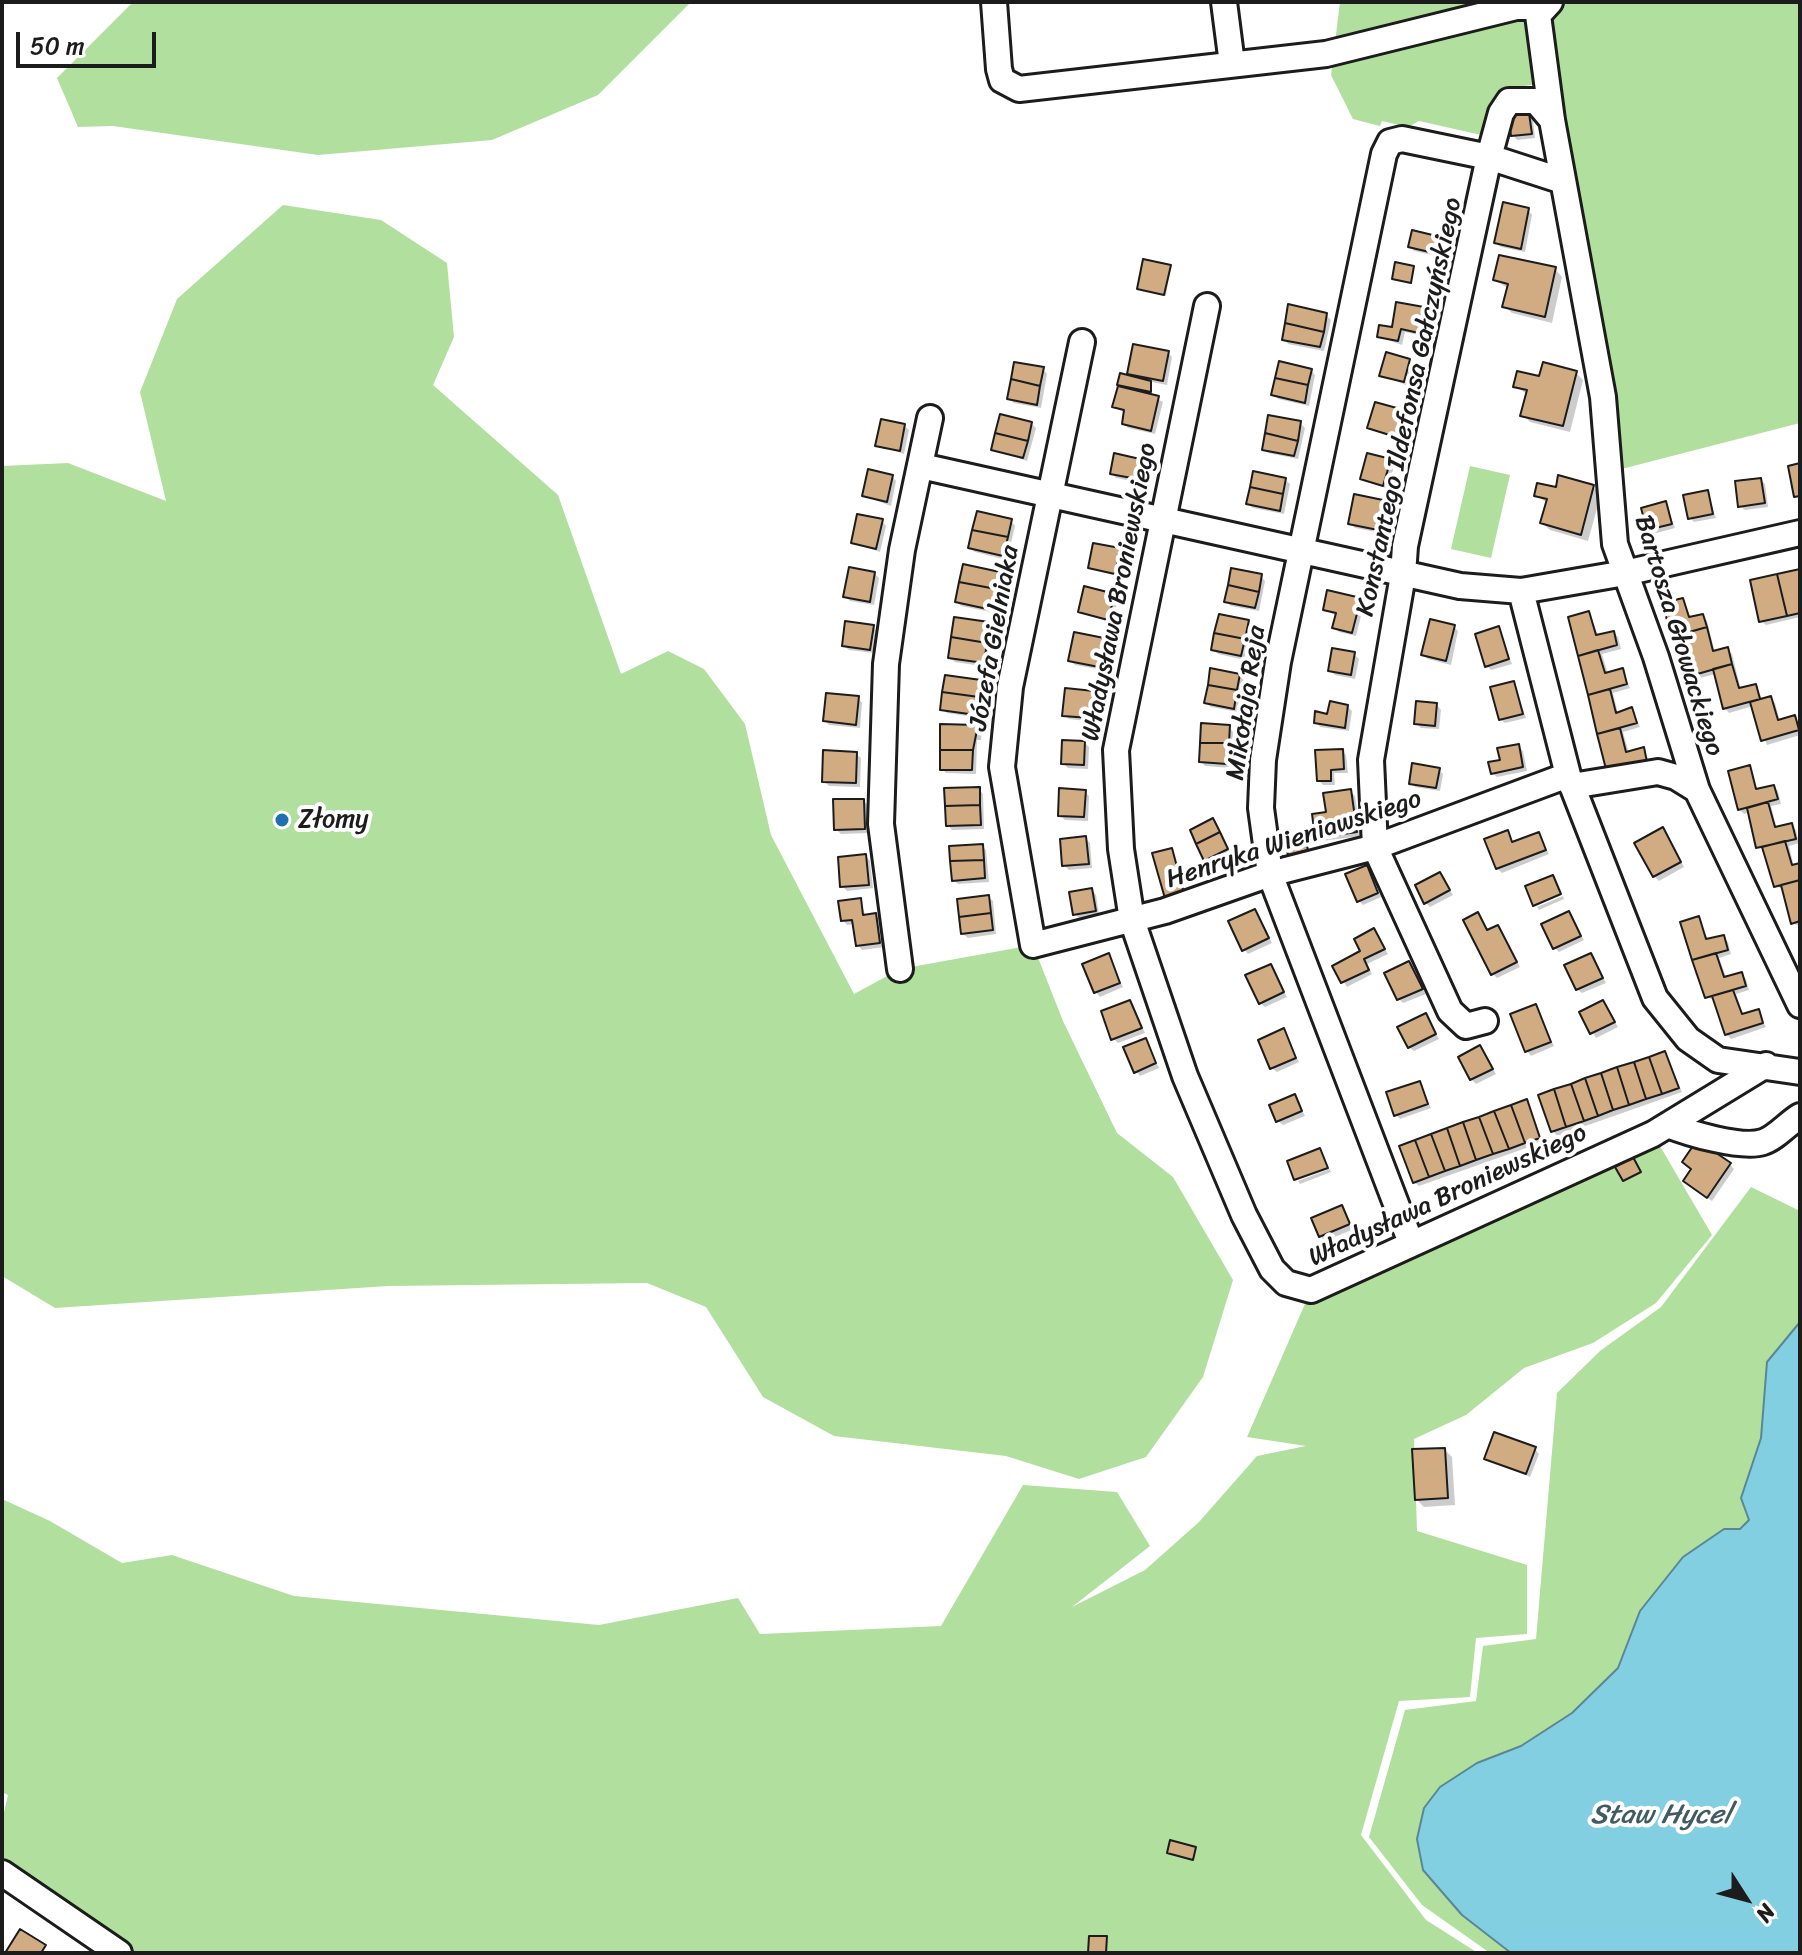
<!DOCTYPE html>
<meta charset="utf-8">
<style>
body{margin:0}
#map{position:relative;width:1802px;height:1955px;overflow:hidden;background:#fff;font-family:Sriracha,sans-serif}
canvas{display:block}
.frame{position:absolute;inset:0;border:4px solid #1c1c1c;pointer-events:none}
.north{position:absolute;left:1706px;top:1859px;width:80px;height:80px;-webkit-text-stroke:6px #fff;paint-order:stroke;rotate:126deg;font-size:22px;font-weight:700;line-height:32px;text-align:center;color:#1c1c1c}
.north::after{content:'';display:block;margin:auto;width:28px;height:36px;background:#1c1c1c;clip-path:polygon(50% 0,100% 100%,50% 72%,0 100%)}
.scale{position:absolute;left:16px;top:32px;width:140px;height:36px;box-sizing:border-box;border:4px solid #1c1c1c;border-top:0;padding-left:10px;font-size:24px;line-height:28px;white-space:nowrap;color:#1c1c1c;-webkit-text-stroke:6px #fff;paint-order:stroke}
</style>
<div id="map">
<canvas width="1802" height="1955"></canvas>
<div class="frame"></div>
<div class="north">N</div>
<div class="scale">50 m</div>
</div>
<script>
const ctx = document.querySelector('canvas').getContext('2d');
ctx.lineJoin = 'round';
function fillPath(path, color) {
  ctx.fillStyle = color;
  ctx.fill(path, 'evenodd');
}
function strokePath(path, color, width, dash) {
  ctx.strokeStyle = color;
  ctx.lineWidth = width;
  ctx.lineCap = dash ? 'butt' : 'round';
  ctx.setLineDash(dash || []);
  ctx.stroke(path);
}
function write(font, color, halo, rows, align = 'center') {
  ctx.font = font + ' Sriracha,sans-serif';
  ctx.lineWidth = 8;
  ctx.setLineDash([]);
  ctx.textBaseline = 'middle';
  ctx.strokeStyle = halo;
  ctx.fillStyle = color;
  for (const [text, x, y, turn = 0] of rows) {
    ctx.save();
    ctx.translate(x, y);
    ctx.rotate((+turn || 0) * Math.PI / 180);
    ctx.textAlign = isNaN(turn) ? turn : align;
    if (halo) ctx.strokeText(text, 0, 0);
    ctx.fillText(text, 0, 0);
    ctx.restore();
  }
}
fillPath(new Path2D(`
 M133 2H691L598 95 492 140 318 155 113 126 78 127 57 78Z
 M1340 2H1800V423L1610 472 1547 83 1524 86 1518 91 1508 141 1419 121 1408 127 1382 121 1380 126 1353 119 1331 75Z
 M283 205 381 220 447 263 454 337 433 385 558 495 621 674 668 651 704 669 745 724 771 835 854 994 900 969 1033 945 1063 1021 1117 1133 1173 1177 1233 1280 1203 1377 1146 1457 1079 1479 1006 1456 834 1436 763 1397 706 1307 647 1283 388 1286 55 1308 2 1276V466L68 463 166 501 140 392 177 299Z
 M1470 466 1510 475 1491 558 1451 549Z
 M1653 1134 1712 1235 1656 1303 1593 1343 1524 1368 1466 1415 1414 1439 1417 1531 1527 1565V1634L1476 1638 1470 1697 1399 1701 1361 1835 1426 1920 1478 1953H121L2 1873V1821L8 1795 2 1792V1499L50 1521 122 1563 172 1555 294 1596 599 1625 738 1598 760 1634 941 1626 1023 1485 1117 1492 1150 1546 1072 1607 1145 1570 1199 1522 1257 1456 1306 1446 1247 1437 1311 1290Z
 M1751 1187 1800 1211V1953H1490L1422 1905 1369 1837 1405 1710 1476 1701 1483 1646 1536 1639 1557 1393 1600 1351 1661 1307Z`), '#b1df9d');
const water = new Path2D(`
 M1800 1322V1952L1511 1953 1462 1915 1423 1870 1417 1839 1424 1808 1440 1787 1477 1763 1521 1746 1572 1713 1618 1668 1640 1611 1683 1557 1724 1529H1740L1749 1520 1741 1498 1761 1438 1767 1362Z`);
fillPath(water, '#83cfe2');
strokePath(water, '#5a8793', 2);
fillPath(new Path2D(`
 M1528 115 1533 120 1535 138 1517 140 1513 135Z
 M1528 210 1532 215 1525 252 1501 247 1496 243Z
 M1444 240 1448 244 1446 258 1414 251 1410 246Z
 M1170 267 1166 296 1139 288Z
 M1555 269 1562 277 1552 323 1512 313 1504 306 1509 289 1495 280Z
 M1423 309 1427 313 1423 336 1405 332 1402 345 1379 337Z
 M1326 315 1331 320 1324 351 1288 344 1284 339Z
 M1168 353 1172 357 1167 385 1147 381 1152 385 1151 396 1163 402 1155 434 1128 428 1124 423 1126 413 1115 407 1125 390 1119 384 1135 379 1129 373Z
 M1409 361 1414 365 1408 386 1382 375Z
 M1043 369 1047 374 1041 408 1014 403 1009 398Z
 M1311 370 1315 375 1309 406 1278 399 1273 394Z
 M1576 373 1583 380 1570 432 1530 422 1523 415 1528 395 1515 386Z
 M1403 412 1407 416 1401 440 1369 428Z
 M1031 423 1036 428 1027 461 993 449Z
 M1300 423 1305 428 1298 459 1268 453 1264 449Z
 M904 426 909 430 904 454 878 445Z
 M1139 461 1144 465 1141 483 1116 478 1112 473Z
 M1390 461 1394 466 1388 489 1362 479Z
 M892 476 896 481 891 506 864 496Z
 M1285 480 1290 484 1284 514 1253 508 1248 504Z
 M1761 480 1765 484 1768 507 1745 510 1740 506Z
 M1593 487 1601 494 1588 541 1550 530 1542 523 1547 503 1536 495Z
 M1707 492 1716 518 1694 522 1690 518Z
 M1382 502 1387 506 1382 533 1355 528 1351 524Z
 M1665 504 1675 528 1653 534 1648 529Z
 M882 521 886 526 880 552 853 543Z
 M1011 521 1015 526 1007 560 975 552 970 548Z
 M1119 550 1123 555 1119 577 1090 568Z
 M1800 571V617L1766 625 1761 621Z
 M874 573 879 578 874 605 850 601 845 596Z
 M999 574 1003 578 996 613 961 606 957 602Z
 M1261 576 1265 581 1259 611 1231 606 1226 601Z
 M1114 595 1118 600 1112 623 1080 612Z
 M1360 600 1364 604 1356 636 1339 632 1334 627 1337 616 1325 610Z
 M1683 600 1691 619 1703 616 1707 621 1715 653 1728 650 1732 654 1741 690 1755 686 1763 700 1770 699 1775 703 1780 721 1794 717 1799 722 1800 735 1767 745 1753 706 1729 713 1725 708 1716 674 1700 678 1686 639 1678 641 1674 636Z
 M1589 613 1599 637 1614 633 1618 637 1621 649 1602 654 1608 674 1622 670 1630 688 1613 693 1618 714 1632 710 1640 727 1623 732 1629 753 1643 749 1651 766 1609 772 1570 618Z
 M1248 622 1253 627 1245 660 1218 654 1213 649Z
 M988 624 993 629 988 667 955 662 950 658Z
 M873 627 877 631 874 653 849 650 844 646Z
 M1454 627 1458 631 1451 665 1428 659 1423 655Z
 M1498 628 1512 664 1491 670 1487 666Z
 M1103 640 1108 645 1103 670 1075 665 1070 660Z
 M1354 654 1359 659 1355 679 1335 675 1330 671Z
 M1239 676 1244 680 1238 712 1211 707 1206 703Z
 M980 682 985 686 980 718 947 713 942 709Z
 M1514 684 1526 718 1505 723 1500 719Z
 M1093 693 1097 697 1095 722 1069 719 1064 715Z
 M858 698 862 703 860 728 829 725 825 721Z
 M1437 705 1441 710 1439 729 1421 728 1416 723Z
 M1347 706 1352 711 1349 731 1320 727 1316 722Z
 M977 727 982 731 981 740H977L976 774 946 773 942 769Z
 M1229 727 1233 732 1231 768 1205 766 1201 761Z
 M1085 743 1089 747 1088 769 1068 768 1063 763Z
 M1518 746 1523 751 1527 771 1497 777 1492 773Z
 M1342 751 1346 755 1348 773H1334L1335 785H1323L1319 780Z
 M856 754 861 758 860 787 829 786 824 781Z
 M1749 767 1758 791 1774 787 1778 791 1781 804 1771 806 1777 829 1791 825 1796 830 1799 843 1789 846 1794 867 1800 865V926L1792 923 1784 890 1776 886 1766 851 1758 847 1750 812 1744 814 1739 809Z
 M1439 770 1443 774 1440 791 1415 787 1411 783Z
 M979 789 983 794 984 829 952 830 948 825Z
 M1350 791 1355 796 1361 836 1321 841 1317 837 1328 813Z
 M1085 792 1089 796 1088 821 1065 820 1060 815Z
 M863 801 868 805V833L841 834 836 829Z
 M1213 821 1231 854 1210 865 1192 831Z
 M1507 832 1514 844 1539 835 1549 854 1502 873 1497 868Z
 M1667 834 1684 867 1659 881 1654 876Z
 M1085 838 1090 843 1092 868 1069 870 1064 865Z
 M982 846 986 850 989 882 958 884 953 880Z
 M1171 850 1188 901 1172 906Z
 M866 856 870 861 873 888 847 891 842 886Z
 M1366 867 1381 897 1363 905 1359 901Z
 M1440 874 1453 895 1430 907 1426 903Z
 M1092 890 1096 895 1099 915 1079 918 1075 914Z
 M1563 896 1564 899 1539 910 1537 907Z
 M988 897 993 901 996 934 968 938 963 934Z
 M860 900 866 917 876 915 880 920 884 947 862 950 858 945 855 924 847 925 843 920Z
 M1255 911 1272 943 1248 954 1244 949Z
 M1568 913 1584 940 1559 952 1555 948Z
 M1477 915 1488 932 1497 928 1502 932 1520 967 1497 978 1493 974Z
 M1698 919 1709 941 1723 937 1728 942 1731 954 1719 958 1727 979 1741 974 1746 979 1749 990 1736 994 1744 1016 1758 1012 1766 1027 1731 1039 1726 1034 1715 1000 1706 997Z
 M1374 931 1388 954 1367 964 1372 974 1347 987 1335 967 1363 952Z
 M1591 955 1606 983 1582 993 1577 989Z
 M1108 956 1123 987 1100 997 1096 992Z
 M1408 964 1426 994 1403 1003 1399 999Z
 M1270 966 1287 997 1265 1007 1260 1003Z
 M1130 1002 1145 1033 1118 1043 1113 1038Z
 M1603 1002 1618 1027 1596 1038 1581 1013Z
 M1535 1006 1554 1046 1531 1056 1527 1051Z
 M1426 1016 1439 1039 1414 1051 1409 1047Z
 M1283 1031 1299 1062 1277 1072 1272 1068Z
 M1145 1040 1159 1068 1140 1076 1136 1071Z
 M1480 1048 1496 1074 1476 1084 1471 1079Z
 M1665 1053 1682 1092 1557 1136 1553 1131Z
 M1419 1083 1431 1108 1400 1119 1396 1115Z
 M1295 1096 1305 1116 1283 1125 1278 1121Z
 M1526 1101 1543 1142 1419 1186 1414 1182Z
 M1730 1165 1734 1169 1712 1201 1689 1185 1693 1169Z
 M1330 1169 1331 1172 1300 1184 1298 1181Z
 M1342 1207 1354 1229 1325 1241 1320 1236Z
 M1535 1449 1539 1454 1530 1477 1486 1458Z
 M1445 1450 1452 1457 1455 1505 1424 1507 1417 1500Z`), '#0003');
const building = new Path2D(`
 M1529 113 1532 134 1511 136 1508 116Z
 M1503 202 1529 208 1521 249 1494 243Z
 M1412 230 1445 238 1442 255 1408 247Z
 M1499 255 1556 267 1545 317 1502 307 1508 284 1493 280Z
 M1143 259 1171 265 1164 295 1137 289Z
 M1395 262 1414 266 1411 283 1392 279Z
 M1396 302 1424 307 1419 333 1401 329 1398 341 1377 337 1379 325 1392 327Z
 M1288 304 1327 313 1324 332 1285 323Z
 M1285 323 1324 332 1320 347 1282 340Z
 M1133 344 1169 351 1163 381 1127 374Z
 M1386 352 1410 359 1404 382 1379 376Z
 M1279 361 1312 369 1308 385 1275 378Z
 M1014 362 1044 367 1040 386 1011 379Z
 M1543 362 1577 371 1563 426 1520 416 1527 390 1513 387 1517 371 1539 376Z
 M1120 373 1151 381V392L1117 385Z
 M1275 378 1308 385 1305 403 1271 395Z
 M1011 379 1040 386 1037 405 1007 399Z
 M1118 386 1159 396 1151 431 1122 424 1124 410 1112 407Z
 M1375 402 1404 410 1396 437 1367 428Z
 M1000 414 1032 422 1028 441 995 433Z
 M1268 415 1301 421 1298 441 1265 433Z
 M881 419 905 424 900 451 875 446Z
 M995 433 1028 441 1023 458 991 450Z
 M1265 433 1298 441 1294 456 1262 450Z
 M1114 453 1140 459 1137 479 1110 474Z
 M1367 453 1391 459 1383 486 1360 479Z
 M1800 463V496L1794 497 1788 466Z
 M868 469 893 475 887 502 862 496Z
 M1253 471 1286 478 1283 494 1250 487Z
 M1558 475 1594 485 1581 535 1540 523 1547 499 1534 496 1537 483 1556 487Z
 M1761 478 1765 503 1738 507 1735 481Z
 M1250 487 1283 494 1280 511 1246 504Z
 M1708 490 1713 514 1688 519 1683 495Z
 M1354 494 1383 500 1378 530 1348 524Z
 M1666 501 1672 524 1647 530 1641 508Z
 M977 511 1012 519 1008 537 972 530Z
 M857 514 883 519 876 549 851 543Z
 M972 530 1008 537 1003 556 968 548Z
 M1093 543 1120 548 1115 574 1088 568Z
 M963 564 1000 572 996 589 959 582Z
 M849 567 875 572 870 602 843 597Z
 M1231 568 1262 574 1259 592 1228 585Z
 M1800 569V613L1787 616 1777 574Z
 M1777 574 1787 616 1759 622 1750 580Z
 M959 582 996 589 992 610 955 602Z
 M1228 585 1259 592 1255 608 1224 602Z
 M1084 586 1115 594 1108 620 1078 612Z
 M1327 590 1361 598 1352 633 1332 628 1336 613 1323 610Z
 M1683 598 1689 617 1703 614 1707 627 1672 637 1662 603Z
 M1589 611 1596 635 1614 631 1617 645 1578 656 1568 617Z
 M1219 614 1249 620 1245 639 1214 633Z
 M954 617 989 622 987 643 951 637Z
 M1430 619 1455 625 1446 661 1421 655Z
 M845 621 874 625 870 650 842 646Z
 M1499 626 1509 659 1485 667 1475 634Z
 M1707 627 1713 651 1728 647 1732 664 1694 675 1682 634Z
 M1074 632 1104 638 1099 667 1068 661Z
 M1214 633 1245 639 1241 656 1211 650Z
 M951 637 987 643 984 663 948 658Z
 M1332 648 1355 652 1351 675 1328 671Z
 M1598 650 1605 673 1623 668 1627 684 1588 695 1578 656Z
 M1732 664 1739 688 1756 684 1760 699 1723 709 1713 669Z
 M1210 668 1240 674 1237 690 1208 685Z
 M945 675 981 680 979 697 942 692Z
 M1514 681 1523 714 1499 720 1490 687Z
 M1208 685 1237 690 1234 709 1204 703Z
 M1065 688 1094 691 1091 718 1062 716Z
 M1610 689 1616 713 1632 707 1637 723 1597 734 1588 695Z
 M942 692 979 697 976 715 940 710Z
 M826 693 859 696 856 725 823 721Z
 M1771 696 1778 720 1795 715 1799 730 1761 741 1750 702Z
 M1330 701 1348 705 1345 728 1314 723 1315 711 1327 714Z
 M1416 701 1437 703 1435 726 1414 724Z
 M1201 723 1230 725 1229 743H1200Z
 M940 724 978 725 973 750H940Z
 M1620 728 1626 752 1644 747 1647 762 1607 773 1597 734Z
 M1062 740 1085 741 1084 765 1061 764Z
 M1200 743H1229L1227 764 1199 762Z
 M1519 744 1523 767 1491 774 1488 762 1500 760 1497 748Z
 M1343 749 1344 769 1331 770V781H1317L1315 750Z
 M823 750 857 752 856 783 822 782Z
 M940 750H973L972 770H940Z
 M1412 763 1440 768 1436 788 1409 784Z
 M1750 765 1756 789 1774 785 1778 799 1738 810 1728 771Z
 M980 787V805L945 806 944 788Z
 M1059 788 1086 790 1084 817 1058 816Z
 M1351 789 1357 832 1315 838 1312 814 1326 812 1323 793Z
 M833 799H864L865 829 834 830Z
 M1768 802 1775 827 1792 823 1796 839 1756 848 1747 808Z
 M980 805 981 825 946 826 945 806Z
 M1213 818 1220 832 1196 844 1190 830Z
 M1663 827 1681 862 1653 877 1634 843Z
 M1508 830 1512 842 1539 832 1546 850 1496 869 1484 839Z
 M1220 832 1228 849 1204 861 1196 844Z
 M1304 834 1308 850 1288 855 1284 839Z
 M1086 836 1089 864 1062 866 1060 839Z
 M1785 841 1792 865 1800 863V880L1774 887 1762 847Z
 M983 844 984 860 950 861 949 846Z
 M1172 848 1185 897 1166 902 1152 853Z
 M866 854 869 885 840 887 838 857Z
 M984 860 985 878 952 881 950 861Z
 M1367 865 1378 893 1357 902 1345 874Z
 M1440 872 1450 890 1424 904 1415 885Z
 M1553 875 1561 894 1533 906 1525 886Z
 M1800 880V921L1791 924 1781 885Z
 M1092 888 1096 911 1073 915 1069 892Z
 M989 895 991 913 959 917 957 899Z
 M861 898 863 915 876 913 880 943 856 946 852 920 841 921 838 901Z
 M1255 909 1269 938 1242 951 1228 921Z
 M1569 911 1581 936 1553 949 1541 924Z
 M1478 912 1487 930 1498 925 1517 962 1491 975 1463 920Z
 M991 913 993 930 961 934 959 917Z
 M1699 916 1706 939 1724 935 1728 950 1692 960 1680 922Z
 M1374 928 1385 949 1364 959 1369 970 1341 983 1332 966 1360 951 1354 939Z
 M1109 953 1120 983 1094 993 1082 964Z
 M1591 953 1603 978 1576 990 1564 965Z
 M1716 953 1724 977 1742 972 1746 986 1705 998 1692 960Z
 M1409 961 1423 989 1397 1000 1384 973Z
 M1271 964 1284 992 1259 1004 1245 975Z
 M1733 990 1742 1014 1759 1009 1763 1023 1725 1035 1712 996Z
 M1130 1000 1142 1028 1111 1040 1101 1011Z
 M1603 1000 1615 1022 1590 1034 1579 1012Z
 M1536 1004 1551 1042 1525 1052 1510 1014Z
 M1426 1013 1436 1034 1408 1048 1397 1027Z
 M1284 1028 1296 1058 1270 1069 1258 1040Z
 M1146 1038 1156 1063 1134 1073 1123 1047Z
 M1480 1045 1493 1069 1470 1080 1458 1057Z
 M1665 1051 1679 1088 1662 1094 1649 1057Z
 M1649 1057 1662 1094 1646 1099 1634 1062Z
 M1634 1062 1646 1099 1629 1105 1617 1067Z
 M1617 1067 1629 1105 1613 1110 1601 1073Z
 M1601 1073 1613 1110 1598 1116 1585 1078Z
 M1585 1078 1598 1116 1584 1121 1571 1084Z
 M1420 1081 1428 1104 1394 1116 1386 1092Z
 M1571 1084 1584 1121 1566 1127 1554 1089Z
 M1554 1089 1566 1127 1551 1132 1538 1095Z
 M1295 1094 1302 1111 1276 1122 1269 1105Z
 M1527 1099 1540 1138 1525 1143 1511 1105Z
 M1511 1105 1525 1143 1509 1149 1494 1111Z
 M1494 1111 1509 1149 1493 1154 1479 1117Z
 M1479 1117 1493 1154 1476 1160 1463 1122Z
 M1463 1122 1476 1160 1460 1166 1447 1128Z
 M1447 1128 1460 1166 1445 1171 1431 1134Z
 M1431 1134 1445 1171 1429 1177 1415 1140Z
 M1415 1140 1429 1177 1413 1183 1399 1146Z
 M1697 1140 1731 1163 1707 1198 1683 1181 1691 1169 1682 1162Z
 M1320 1148 1328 1168 1294 1180 1287 1161Z
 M1633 1157 1641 1172 1623 1181 1615 1167Z
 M1342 1205 1350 1224 1319 1237 1311 1218Z
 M1494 1432 1536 1447 1526 1474 1484 1459Z
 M1445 1448 1448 1498 1415 1500 1412 1449Z
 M1170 1840 1196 1847 1193 1860 1167 1853Z
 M20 1929 46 1945 41 1953H5Z
 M1089 1936H1107L1106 1953H1088Z`);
fillPath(building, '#d1ac83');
strokePath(building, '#1c1c1c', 2);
const minor = new Path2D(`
 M994 2 999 69 1002 80 1019 89 1326 54 1516 7H1543
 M1224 2 1232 64
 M1550 2 1538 15 1552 120 1603 397 1615 544 1656 657 1697 790 1800 1005
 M1552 120 1536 101H1509L1501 113 1489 157 1563 181
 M1207 306 1116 750 1121 849 1132 920 1185 1076 1244 1215 1272 1269 1286 1283 1311 1290 1653 1134 1766 1065
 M1082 342 1010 687 1002 767 1033 945 1165 911 1270 874 1375 847 1568 775
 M921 466 1460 586 1521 591 1625 573 1800 533
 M1521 591 1568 775 1655 998 1688 1039 1718 1060 1800 1072
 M1572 786 1658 772 1676 777 1697 790
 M900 969 881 824 886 664 902 550 930 418
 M1668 1125C1688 1133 1742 1149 1763 1142 1776 1138 1788 1123 1800 1116
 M1411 1243 1270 874 1261 808 1263 760 1278 662 1384 154 1390 142 1402 139 1489 157 1405 546 1403 575 1371 760 1375 847 1450 1011 1466 1026 1485 1021
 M2 1873 119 1953`);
strokePath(minor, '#1c1c1c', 30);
strokePath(minor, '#fff', 24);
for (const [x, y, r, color] of [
 [282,820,8,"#1f6fb2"]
]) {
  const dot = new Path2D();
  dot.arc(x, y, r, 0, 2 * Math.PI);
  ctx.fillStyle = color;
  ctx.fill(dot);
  strokePath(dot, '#fff', 3);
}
write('26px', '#1c1c1c', '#fff', [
 ["Konstantego Ildefonsa Gałczyńskiego",1410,407,-78],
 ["Władysława Broniewskiego",1120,592,-79],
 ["Bartosza Głowackiego",1678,636,73],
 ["Józefa Gielniaka",995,638,-80],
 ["Mikołaja Reja",1247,703,-82],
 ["Henryka Wieniawskiego",1294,840,-18],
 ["Władysława Broniewskiego",1448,1196,-25]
]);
write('26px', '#1c1c1c', '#fff', [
 ["Złomy",298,820]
], 'left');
write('italic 28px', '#405b61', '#fff', [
 ["Staw Hycel",1661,1816]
]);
</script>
